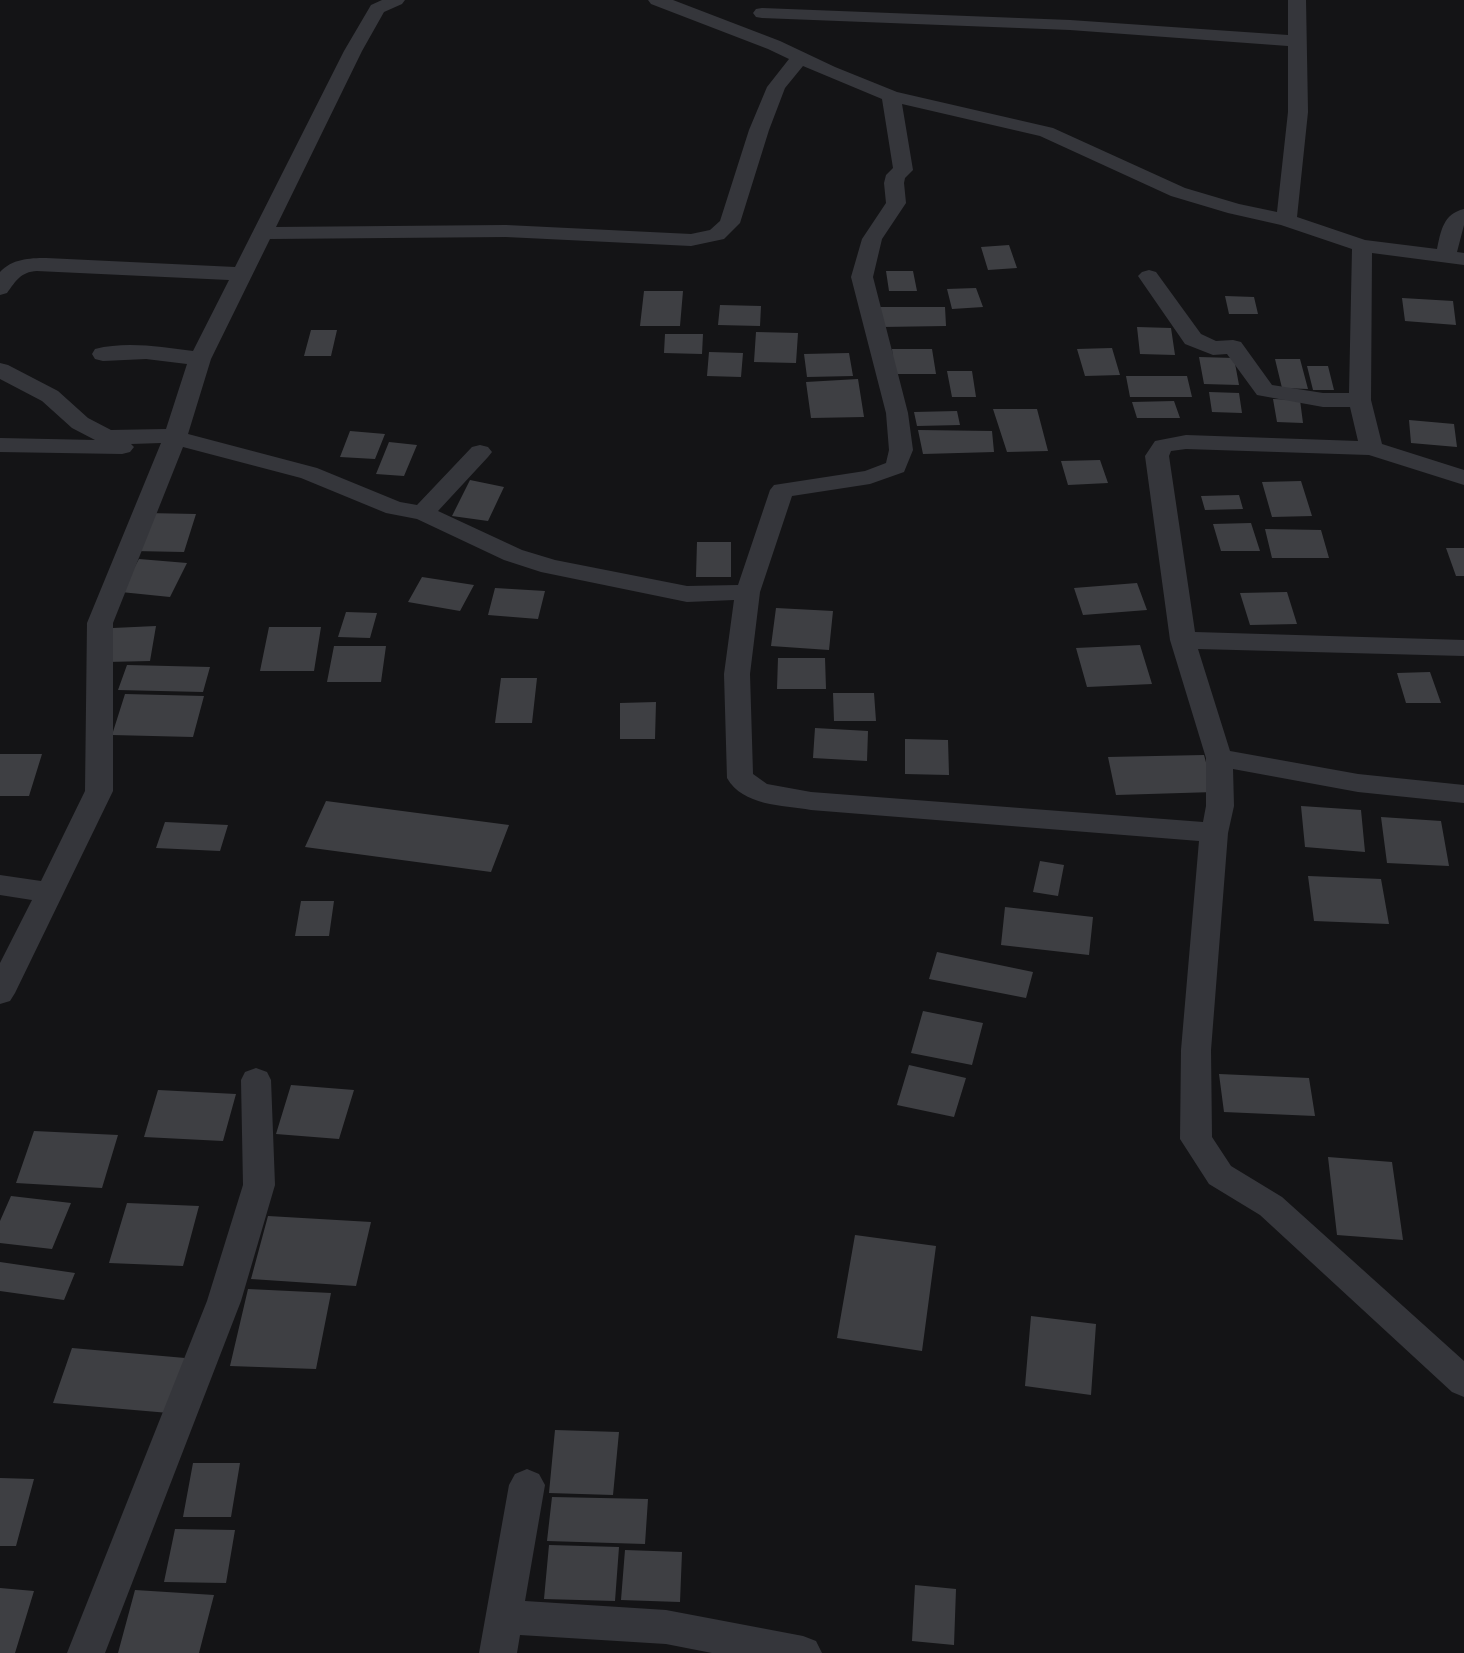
<!DOCTYPE html>
<style>
body{margin:0}
canvas{display:block;background:#141416}
</style>
<canvas width="1464" height="1653"></canvas>
<script>
const ctx = document.querySelector('canvas').getContext('2d');
ctx.lineJoin = 'round';
function fillPath(path, color) {
  ctx.fillStyle = color;
  ctx.fill(path, 'evenodd');
}
fillPath(new Path2D(`
 M1009 245 1017 268 988 270 981 247Z
 M886 271H913L917 291H889Z
 M976 288 983 307 952 309 947 289Z
 M644 291H683L680 326H640Z
 M1225 296 1254 297 1258 314H1229Z
 M1402 298 1453 301 1456 325 1405 321Z
 M720 305 761 306 760 326 718 325Z
 M880 307H945L946 326 881 327Z
 M1137 327 1171 328 1175 355 1140 354Z
 M311 330H337L331 356H304Z
 M756 332 798 333 796 363 754 362Z
 M665 334H703L702 354 664 353Z
 M1112 348 1120 375 1085 376 1077 349Z
 M892 349H932L936 374H894Z
 M709 352 743 353 741 377 707 376Z
 M849 353 853 376 807 377 804 354Z
 M1199 357 1234 358 1239 385 1204 384Z
 M1275 359H1300L1308 389 1282 388Z
 M1307 366H1328L1334 390H1313Z
 M947 371H972L976 397H952Z
 M1126 376H1187L1192 397H1130Z
 M858 379 864 417 811 418 806 382Z
 M1209 392 1239 393 1242 413 1212 412Z
 M1273 399 1300 400 1303 423 1277 422Z
 M1174 401 1180 418H1137L1132 402Z
 M993 409H1037L1048 451 1007 452Z
 M957 411 960 425 917 426 914 412Z
 M1409 420 1454 424 1457 447 1411 443Z
 M918 430 992 431 994 452 923 454Z
 M350 431 385 434 375 459 340 457Z
 M389 442 417 445 404 476 376 474Z
 M1100 460 1108 483 1068 485 1061 461Z
 M470 480 504 487 488 521 452 516Z
 M1301 481 1312 516 1272 517 1262 482Z
 M1239 495 1243 509 1205 510 1201 496Z
 M146 513 196 514 184 552 134 551Z
 M1251 523 1260 551H1221L1213 524Z
 M1265 529 1321 530 1329 558H1272Z
 M697 542H731V577H696Z
 M1446 548H1464V576H1456Z
 M139 559 187 563 170 597 121 592Z
 M422 577 474 585 460 611 408 602Z
 M1137 583 1147 610 1083 615 1074 588Z
 M495 588 545 591 538 619 488 615Z
 M1287 592 1297 624 1250 625 1240 593Z
 M776 608 833 611 829 650 771 646Z
 M346 612 377 613 370 638 338 637Z
 M156 626 150 661 106 662 113 628Z
 M269 627H321L314 671H260Z
 M1140 645 1152 684 1087 687 1076 648Z
 M334 646H386L381 682H327Z
 M778 658H825L826 689H777Z
 M127 665 210 667 203 692 118 690Z
 M1430 672 1441 703H1406L1397 673Z
 M501 678H537L532 723H495Z
 M833 693H874L876 721H834Z
 M125 694 204 696 193 737 112 735Z
 M656 702 655 739H620V703Z
 M815 728 868 731 867 761 813 758Z
 M905 739 948 740 949 775 905 774Z
 M0 754H42L29 796H0Z
 M1204 755 1214 792 1116 795 1108 757Z
 M326 801 509 825 491 872 305 847Z
 M1301 806 1361 810 1365 852 1305 847Z
 M1381 817 1441 821 1449 866 1387 863Z
 M165 822 228 825 220 851 156 848Z
 M1040 861 1064 865 1058 896 1033 892Z
 M1308 876 1381 879 1389 924 1314 921Z
 M301 901H334L329 936H295Z
 M1005 907 1093 917 1089 955 1001 945Z
 M937 952 1033 972 1026 998 929 979Z
 M923 1011 983 1023 972 1065 911 1053Z
 M909 1065 966 1078 954 1117 897 1105Z
 M1219 1074 1309 1078 1315 1116 1224 1112Z
 M291 1085 354 1090 339 1139 276 1134Z
 M158 1090 236 1094 223 1141 144 1137Z
 M34 1131 118 1135 102 1188 16 1183Z
 M1328 1157 1392 1162 1403 1240 1337 1235Z
 M11 1196 71 1203 52 1249 0 1243V1221Z
 M127 1203 199 1206 183 1266 109 1263Z
 M268 1216 371 1222 356 1286 251 1279Z
 M855 1235 936 1246 922 1351 837 1338Z
 M0 1262 75 1273 64 1300 0 1291Z
 M248 1289 331 1293 316 1369 230 1366Z
 M1031 1316 1096 1324 1091 1395 1025 1386Z
 M72 1348 185 1358 169 1413 53 1403Z
 M555 1430 619 1432 613 1495 549 1493Z
 M193 1463H240L231 1517H183Z
 M0 1478 34 1479 16 1546H0Z
 M552 1497 648 1499 645 1544 547 1541Z
 M175 1529 235 1530 226 1583 164 1582Z
 M549 1545 619 1547 615 1601 544 1599Z
 M625 1550 682 1552 680 1602 621 1600Z
 M915 1585 956 1589 954 1645 912 1641Z
 M0 1588 34 1591 15 1653H0Z
 M135 1590 214 1595 199 1653H118Z`), '#3e3f43');
fillPath(new Path2D(`
 M382 0H405L402 4 384 12 362 51 276 227 506 225 691 234 710 230 720 221 749 130 767 87 789 59 768 49 651 4 648 0H673L780 41 835 67 897 92 1053 128 1185 188 1239 204 1277 212 1288 112V46L1070 30 762 18 756 17 753 13 756 9 762 8 1070 20 1288 35V0H1306L1308 112 1297 217 1365 240 1437 249C1441 231 1443 214 1464 209V225L1457 252 1464 253V265L1372 253 1371 400 1382 444 1464 470V485L1369 455 1186 449 1171 451 1169 456 1195 632 1464 640V656L1198 649 1230 751 1358 774 1464 785V803L1358 792 1233 769 1234 806 1228 833 1211 1050 1212 1137 1231 1166 1282 1197 1464 1361V1397L1452 1392 1260 1215 1209 1184 1180 1139 1181 1050 1199 841 811 810C782 805 743 806 727 778L724 674 734 600 687 602 541 572 504 560 417 519 386 513 301 478 183 447 113 623V791L15 993 10 1001 0 1004V963L32 900 0 895V875L41 881 85 791 87 623 161 443 131 444 134 447 130 452 122 454 0 452V438L95 440 72 428 42 401 0 379V363L8 365 58 391 88 418 111 430 166 429 187 364 146 359 103 361 95 359 92 354 95 349C127 341 161 347 193 351L229 280 37 271C20 272 16 281 7 293L0 295V272C12 259 29 258 46 258L235 267 344 51 371 5ZM803 66 882 99 893 168 886 175 884 183 886 203 862 239 851 277 886 413 889 450 886 463 865 471 774 485 770 490 738 585 687 586 555 560 522 550 438 511 488 457 492 452 488 447 480 445 472 447 417 505 400 502 317 468 188 434 211 359 270 239 506 237 691 246 724 239 740 223 769 130 785 88ZM902 104 1040 136 1171 196 1228 213 1281 225 1352 249 1349 393H1323L1272 385 1241 342 1233 340 1216 341 1201 334 1156 272 1149 270 1142 272 1138 276 1185 344 1213 355 1227 354 1257 395 1323 407H1350L1358 441 1186 435 1155 441 1145 456 1170 640 1206 758V806L1203 822 811 792 767 784 753 774 750 674 760 592 792 496 870 484 904 472 913 450 908 413 873 277 882 239 906 203 904 183 905 178 913 170Z
 M256 1068 267 1072 271 1080 275 1185 241 1301 105 1653H67L207 1301 243 1185 241 1080 245 1072Z
 M527 1469 539 1474 545 1485 525 1601 666 1610 803 1636 816 1641 822 1653H712L666 1644 520 1635 517 1653H479L509 1485 515 1474Z`), '#35363b');
</script>
